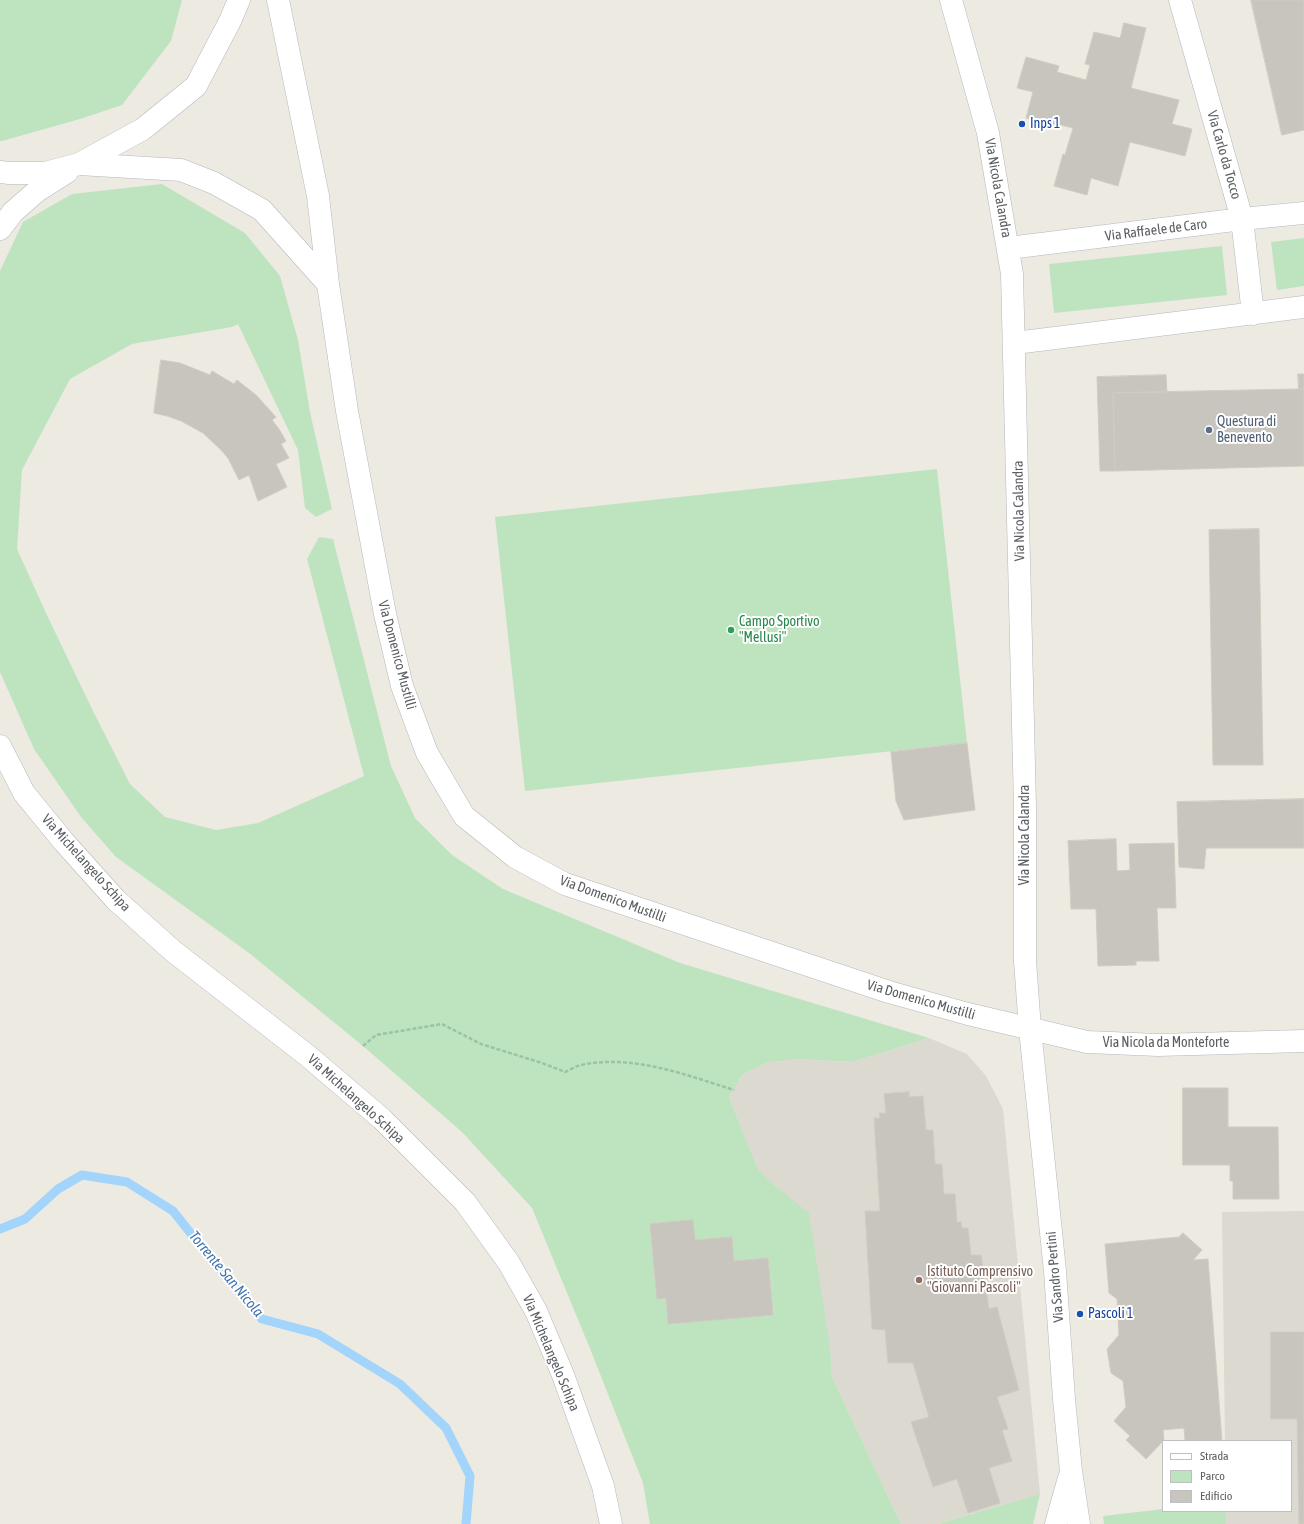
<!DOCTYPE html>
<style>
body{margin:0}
#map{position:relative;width:1304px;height:1524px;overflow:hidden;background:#edeae2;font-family:"Asap Condensed",sans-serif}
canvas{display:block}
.legend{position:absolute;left:1162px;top:1440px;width:130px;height:72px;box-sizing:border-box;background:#fff;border:1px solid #bdbfc0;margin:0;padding:5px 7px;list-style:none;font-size:12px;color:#5a5e62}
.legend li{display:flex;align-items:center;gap:8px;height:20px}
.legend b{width:20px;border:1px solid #bdbfc0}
</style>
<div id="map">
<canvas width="1304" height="1524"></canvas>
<ul class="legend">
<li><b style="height:5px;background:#fff"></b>Strada</li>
<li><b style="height:11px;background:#bee4bf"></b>Parco</li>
<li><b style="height:11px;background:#c8c5bf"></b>Edificio</li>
</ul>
</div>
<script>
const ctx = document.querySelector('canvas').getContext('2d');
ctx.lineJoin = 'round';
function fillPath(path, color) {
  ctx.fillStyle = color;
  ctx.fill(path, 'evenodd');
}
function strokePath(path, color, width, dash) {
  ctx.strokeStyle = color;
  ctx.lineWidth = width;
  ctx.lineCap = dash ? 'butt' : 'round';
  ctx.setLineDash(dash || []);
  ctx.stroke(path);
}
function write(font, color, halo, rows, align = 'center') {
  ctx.font = font + ' "Asap Condensed",sans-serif';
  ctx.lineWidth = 4;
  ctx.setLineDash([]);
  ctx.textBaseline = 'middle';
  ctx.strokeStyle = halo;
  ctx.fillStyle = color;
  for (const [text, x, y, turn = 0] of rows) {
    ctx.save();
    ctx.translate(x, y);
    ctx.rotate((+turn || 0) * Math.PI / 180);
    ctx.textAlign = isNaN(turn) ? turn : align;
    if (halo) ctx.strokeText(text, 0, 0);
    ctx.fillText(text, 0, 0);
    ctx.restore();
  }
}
fillPath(new Path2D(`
 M929 1038 967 1054 986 1076 1003 1109 1040 1494 938 1524H901L832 1377 830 1347 778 1188 758 1169 729 1097 742 1075 766 1063 797 1059 852 1062Z
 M1304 1211V1524H1226V1511H1291V1441H1225L1222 1212Z`), '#dcd9d0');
fillPath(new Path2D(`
 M0 0H182L171 41 122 105 80 119 2 141H0Z
 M162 184 245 233 280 276 298 340 310 412 332 509 316 517 305 508 298 450 238 324 232 327 132 344 70 379 22 470 17 549 46 613 93 711 130 784 165 817 216 830 258 823 364 776 307 559 319 537 333 539 391 766 415 818 452 855 503 889 680 963 929 1038 852 1062 797 1059 766 1063 742 1075 729 1097 758 1169 778 1188 809 1213 830 1347 832 1377 901 1524H650L643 1483 591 1351 532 1208 462 1132 363 1046 249 953 116 857 81 817 34 749 0 672V271L23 222 72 194Z
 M1304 238V286L1277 290 1271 242Z
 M1222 246 1227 295 1054 313 1049 264Z
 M937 469 967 743 525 791 495 517Z
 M1040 1494 1033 1524H938Z
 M1163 1509V1511H1226V1524H1104L1103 1516Z`), '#bee4bf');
strokePath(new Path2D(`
 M0 1229 25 1219 58 1189 82 1175 127 1182 173 1211 216 1265 262 1319 318 1334 400 1384 446 1428 470 1476 466 1524`), '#a2d4fc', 9);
const building = new Path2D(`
 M1251 0H1304V130L1282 135Z
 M1124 23 1146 28 1131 88 1179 100 1172 124 1192 129 1185 156 1130 142 1118 186 1091 178 1087 195 1054 186 1063 154 1065 155 1073 128 1061 125 1060 127 1026 118 1033 92 1017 88 1026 57 1059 66 1057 72 1086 80 1090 65 1085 64 1094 32 1120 38Z
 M161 360 180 363 210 375 212 371 234 384 237 380 256 395 276 417 272 420 279 429 286 441 281 444 289 458 276 464 287 487 258 501 249 475 239 480 228 458 221 450 203 433 181 421 167 416 154 413Z
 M1298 374H1304V389H1299Z
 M1166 375 1167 392 1113 393 1115 471H1100L1097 377Z
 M1299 389H1304V466L1115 471 1113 393Z
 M1259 529 1263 765H1213L1209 530Z
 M967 743 975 810 904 820 896 801 891 752Z
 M1304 799V848H1206L1204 869 1179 867 1177 802Z
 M1116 839 1117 871 1130 870 1129 844 1174 843 1176 908H1157L1159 961H1136V965L1098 966 1096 909H1071L1068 841Z
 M1183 1088H1228V1127H1278L1279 1199H1233V1181H1230V1165H1183Z
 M909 1092V1097L923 1096 926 1130H933L935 1164H942L944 1194H955L957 1222H961L962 1228H968L971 1255H981L989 1309 997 1307 1019 1390 997 1397 1008 1429 1002 1430 1012 1461 989 1468 1000 1503 968 1513 957 1479 933 1487 911 1422 929 1417 913 1363H888L885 1330 872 1329 865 1211H880L874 1118H880L879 1113H886L884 1094Z
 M693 1220 695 1240 732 1237 734 1261 768 1258 773 1315 668 1324 666 1298 657 1299 650 1224Z
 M1183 1233 1202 1250 1193 1260 1208 1259 1222 1441H1185L1184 1428 1163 1430 1164 1440 1146 1459 1126 1440 1130 1436 1114 1421 1126 1407 1123 1381 1111 1373 1107 1349 1119 1335 1117 1299 1109 1293 1105 1244 1179 1237Z
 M1271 1332H1304V1524H1299L1297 1419H1271Z`);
fillPath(building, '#c8c5bf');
strokePath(building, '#d1ccc0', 1);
const minor = new Path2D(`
 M278 0 318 196 328 284 347 411 385 614 402 686 427 753 464 816 515 857 565 884 889 992 968 1014 1087 1042 1158 1045 1304 1041
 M951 0 988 133 1012 274 1025 806V961L1030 1029 1055 1271 1064 1399 1071 1471 1079 1524
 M1180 0 1242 219 1253 314
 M79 164 181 170 214 183 262 210 328 284
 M1009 248 1242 219 1304 213
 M1015 343 1304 307
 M1056 1524 1069 1478`);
const secondary = new Path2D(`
 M0 172 9 173H45L79 164 143 129 196 86 230 21 239 0
 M0 229 13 212 37 191 67 172
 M0 746 24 793 64 842 116 900 173 951 308 1056 382 1119 465 1202 509 1263 536 1311 563 1375 603 1486 611 1524`);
strokePath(minor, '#b4b7bc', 23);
strokePath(secondary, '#b5b8be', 23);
strokePath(new Path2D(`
 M363 1046 376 1035 442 1024 481 1044 542 1063 565 1072C570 1070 576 1066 581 1065 633 1054 686 1075 734 1090`), '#98c4a5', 2.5, [4, 2]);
strokePath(minor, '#fff', 22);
strokePath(secondary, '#fff', 22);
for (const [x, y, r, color] of [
 [1022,124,4,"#1a4fb4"],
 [1209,430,4,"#5c6f8a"],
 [731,630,4,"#2e9e5b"],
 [919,1280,4,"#8d6e63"],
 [1080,1314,4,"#1a4fb4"]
]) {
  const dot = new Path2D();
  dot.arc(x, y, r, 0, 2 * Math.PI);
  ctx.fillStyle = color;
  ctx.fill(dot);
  strokePath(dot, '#fff', 1.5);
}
write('14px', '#164399', '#fff', [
 ["Inps 1",1030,124],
 ["Pascoli 1",1088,1314]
], 'left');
write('14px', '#5a5e62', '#fff', [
 ["Via Carlo da Tocco",1224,155,74],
 ["Via Nicola Calandra",998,188,80],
 ["Via Raffaele de Caro",1156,230,-7],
 ["Via Nicola Calandra",1019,511,-91],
 ["Via Domenico Mustilli",397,655,75],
 ["Via Nicola Calandra",1025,835,-90],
 ["Via Michelangelo Schipa",86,863,48],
 ["Via Domenico Mustilli",613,899,20],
 ["Via Domenico Mustilli",921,1000,16],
 ["Via Nicola da Monteforte",1166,1043],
 ["Via Michelangelo Schipa",356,1099,42],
 ["Via Sandro Pertini",1055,1277,-95],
 ["Via Michelangelo Schipa",551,1353,67]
]);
write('14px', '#4e5e75', '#fff', [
 ["Questura di",1217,422],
 ["Benevento",1217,438]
], 'left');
write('14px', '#27864d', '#fff', [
 ["Campo Sportivo",739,622],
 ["\"Mellusi\"",739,638]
], 'left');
write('14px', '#785e54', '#fff', [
 ["Istituto Comprensivo",927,1272],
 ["\"Giovanni Pascoli\"",927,1288]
], 'left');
write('italic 15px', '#4175ae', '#fff', [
 ["Torrente San Nicola",226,1274,50]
]);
</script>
